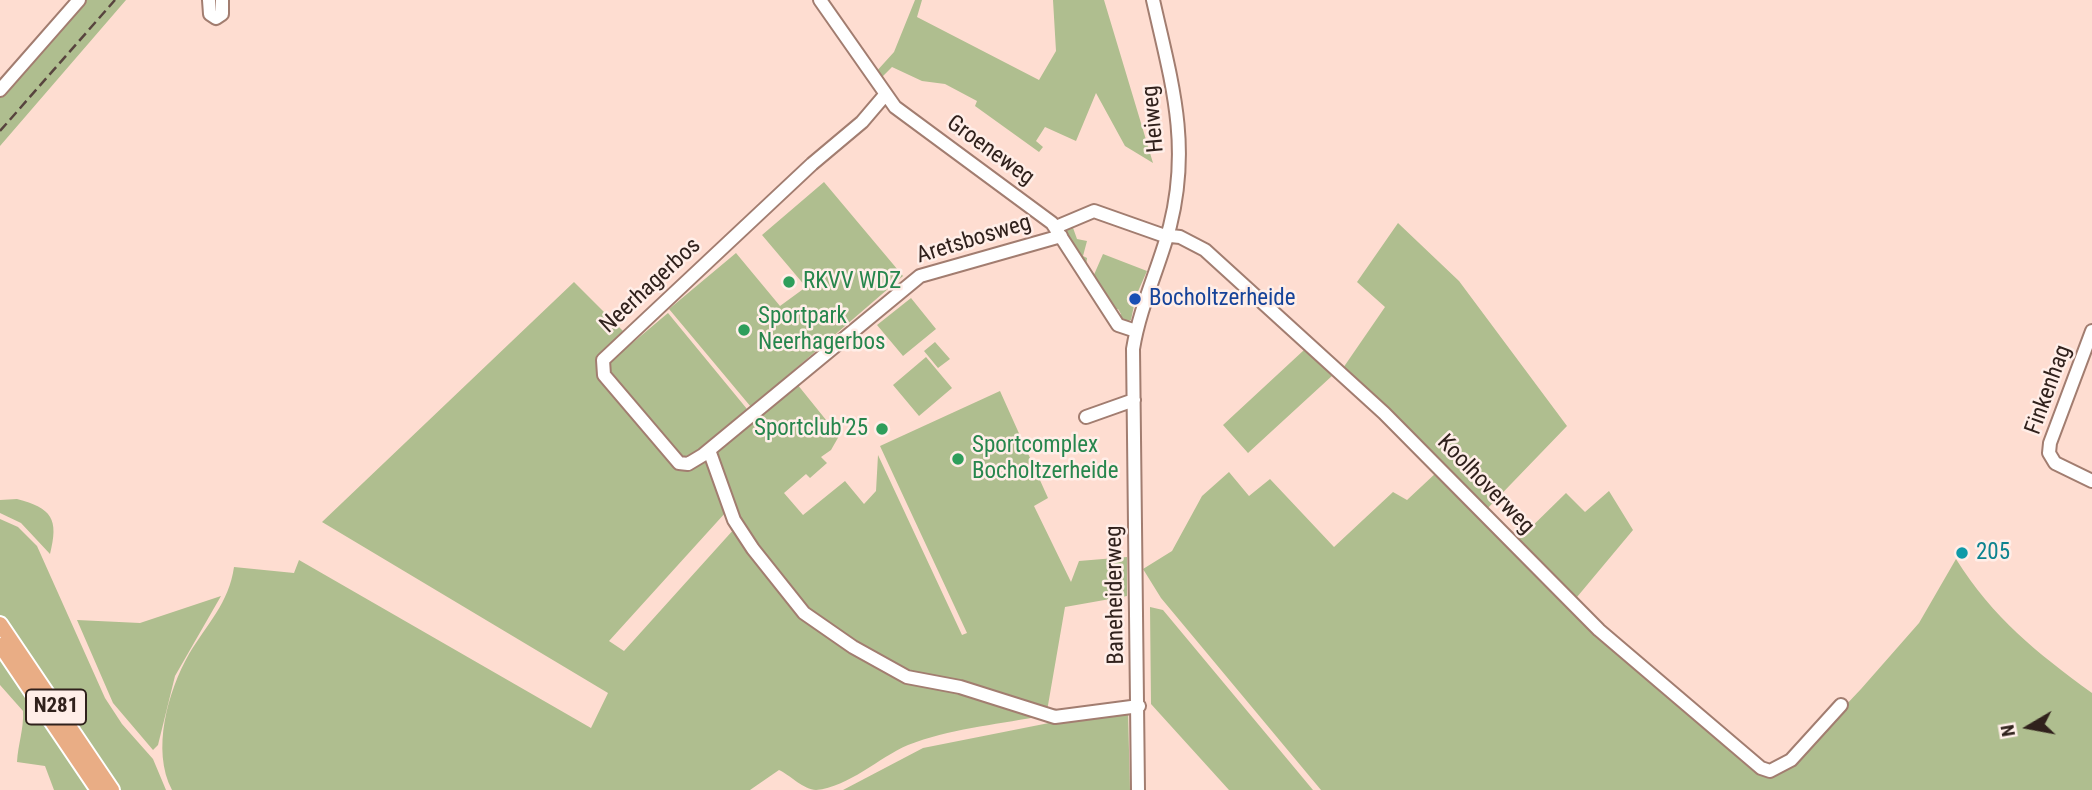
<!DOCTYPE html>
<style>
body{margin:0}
#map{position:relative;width:2092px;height:790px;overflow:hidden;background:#feddd1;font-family:"Roboto Condensed",sans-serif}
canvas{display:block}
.north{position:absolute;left:1994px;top:692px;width:70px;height:70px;-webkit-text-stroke:5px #ffeee8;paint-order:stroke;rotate:260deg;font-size:19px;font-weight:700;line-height:28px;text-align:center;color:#30211c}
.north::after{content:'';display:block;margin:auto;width:24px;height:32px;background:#30211c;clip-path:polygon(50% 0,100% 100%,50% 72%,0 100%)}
</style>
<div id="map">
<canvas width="2092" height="790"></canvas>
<div class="north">N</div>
</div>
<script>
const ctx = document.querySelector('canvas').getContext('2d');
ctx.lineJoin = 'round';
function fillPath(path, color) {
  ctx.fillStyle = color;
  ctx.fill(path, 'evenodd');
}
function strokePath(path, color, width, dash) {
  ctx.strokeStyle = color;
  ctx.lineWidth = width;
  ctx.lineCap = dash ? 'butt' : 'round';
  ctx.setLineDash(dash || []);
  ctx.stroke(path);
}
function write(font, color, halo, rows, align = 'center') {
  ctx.font = font + ' "Roboto Condensed",sans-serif';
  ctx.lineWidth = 5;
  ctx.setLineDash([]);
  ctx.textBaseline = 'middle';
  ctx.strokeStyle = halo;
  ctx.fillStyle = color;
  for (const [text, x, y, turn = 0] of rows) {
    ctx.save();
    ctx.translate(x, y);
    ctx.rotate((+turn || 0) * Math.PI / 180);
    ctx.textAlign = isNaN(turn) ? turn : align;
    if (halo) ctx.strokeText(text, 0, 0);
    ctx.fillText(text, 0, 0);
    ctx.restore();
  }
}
fillPath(new Path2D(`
 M84 0H126L0 146V96Z
 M915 0H922L917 17 1039 80 1056 51 1053 0H1104L1153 163 1125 146 1096 93 1076 141 1045 127 1036 141 1043 147 1039 152 975 106 977 101 945 84 922 81 892 67 880 79 875 73 894 52Z
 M824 182 903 276 751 407 669 309 736 253 780 306 806 287 762 235Z
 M1398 223 1459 281 1567 426 1485 511 1341 371 1385 307 1357 282Z
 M1072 225 1077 239 1087 241 1083 256 1087 258 1086 266 1065 233Z
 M1103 254 1147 271 1136 296 1131 320 1122 323 1118 317 1121 314 1118 309 1115 310 1093 277Z
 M574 282 626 334 596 363 597 371 678 466 707 457 726 512 609 641 624 651 735 528C773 589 819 644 888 673 913 683 945 685 971 691 993 696 1015 709 1036 717 994 725 949 729 908 745 878 758 849 787 816 790 804 790 790 775 779 770L750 790H172C151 750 168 691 189 654 207 624 229 603 234 567L294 573 299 560 591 728 608 693 322 522Z
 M911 298 936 329 903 356 877 325Z
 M668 313 747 409 685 461 605 366Z
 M935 342 950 359 938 368 924 351Z
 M1304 350 1333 375 1248 453 1223 425Z
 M926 357 952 388 919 416 893 385Z
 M797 384 839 436 831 450 821 457 827 463 810 478 806 474 784 493 803 515 845 481 864 504 876 491 878 455 962 635 967 633 880 446 1000 391 1048 498 1034 506 1071 582 1079 561 1127 557V596L1065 607 1047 711 980 687 918 679 808 614 740 526 713 455 716 448Z
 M1229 472 1249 496 1270 479 1334 547 1393 492 1407 500 1437 472 1568 609 1754 772 1780 762 1826 726 1861 689 1919 623 1956 559C1993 618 2036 652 2092 693V790H1321L1161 598 1143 569 1172 551 1202 496Z
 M1609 491 1633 530 1572 603 1514 544 1566 493 1585 512Z
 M17 499C52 508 59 519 50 554L21 523 0 513V500Z
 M0 519 18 527 37 546 105 698 122 724 153 759 166 790H116L0 617Z
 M221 596 175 676 158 745 153 750 113 703 77 620 140 623Z
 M1150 607 1163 610 1313 790H1229L1151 704Z
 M0 654 93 790H54L45 766 17 762C18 744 24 729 23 711L0 685Z
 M1128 711 1130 790H843L923 748 1049 723Z`), '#afbe8f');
const minor = new Path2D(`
 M209 0 210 14 216 18 222 14V0
 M820 0 895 107 1052 223 1118 325 1136 331
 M0 90 79 0
 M885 95 862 122 812 164 603 360 604 375 679 463 688 464 703 455 920 276 1061 236
 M1056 227 1094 211 1162 235 1180 237 1205 250 1384 413 1599 630 1761 768 1770 771 1791 760 1841 705
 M2092 331 2050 443 2049 453 2055 463 2092 481
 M1086 417 1134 400
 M709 450 734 520 753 549 804 613 853 647 907 677 960 687 1055 717 1139 706
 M1138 790 1133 349C1140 306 1159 268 1170 226 1191 143 1171 80 1153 0`);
const major = new Path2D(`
 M0 624 112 790
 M0 645 98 790`);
strokePath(minor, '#a27d70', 16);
strokePath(major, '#fff', 18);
strokePath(minor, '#fff', 12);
strokePath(major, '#e9ad85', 14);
strokePath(new Path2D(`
 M0 131 115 0`), '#57443e', 2.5, [10, 5]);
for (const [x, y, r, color] of [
 [789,282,7,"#2e9e5b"],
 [1135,299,7,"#1a4fb4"],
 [744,330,7,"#2e9e5b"],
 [882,429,7,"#2e9e5b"],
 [958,459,7,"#2e9e5b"],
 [1962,553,7,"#0f9aa8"]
]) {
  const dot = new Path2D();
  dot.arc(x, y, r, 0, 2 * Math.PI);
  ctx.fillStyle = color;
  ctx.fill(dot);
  strokePath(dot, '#ffeee8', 2.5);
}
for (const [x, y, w] of [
 [56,707,60]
]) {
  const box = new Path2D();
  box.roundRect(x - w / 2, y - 17.5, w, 35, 5);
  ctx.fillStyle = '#ffeee8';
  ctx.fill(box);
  strokePath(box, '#30211c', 2);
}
write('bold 21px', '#30211c', null, [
 ["N281",56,707]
]);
write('23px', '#30211c', '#ffeee8', [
 ["Heiweg",1154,119,-95],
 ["Groeneweg",990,151,36],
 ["Aretsbosweg",974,240,-17],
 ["Neerhagerbos",651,286,-43],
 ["Finkenhag",2049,390,-70],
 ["Koolhoverweg",1485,485,46],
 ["Baneheiderweg",1116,595,-91]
]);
write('23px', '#27864d', '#ffeee8', [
 ["RKVV WDZ",803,282],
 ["Sportpark",758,317],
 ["Neerhagerbos",758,343],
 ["Sportclub'25",868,429,"right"],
 ["Sportcomplex",972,446],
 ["Bocholtzerheide",972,472]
], 'left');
write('23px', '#164399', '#ffeee8', [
 ["Bocholtzerheide",1149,299]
], 'left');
write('23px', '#0d838f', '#ffeee8', [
 ["205",1976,553]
], 'left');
</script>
